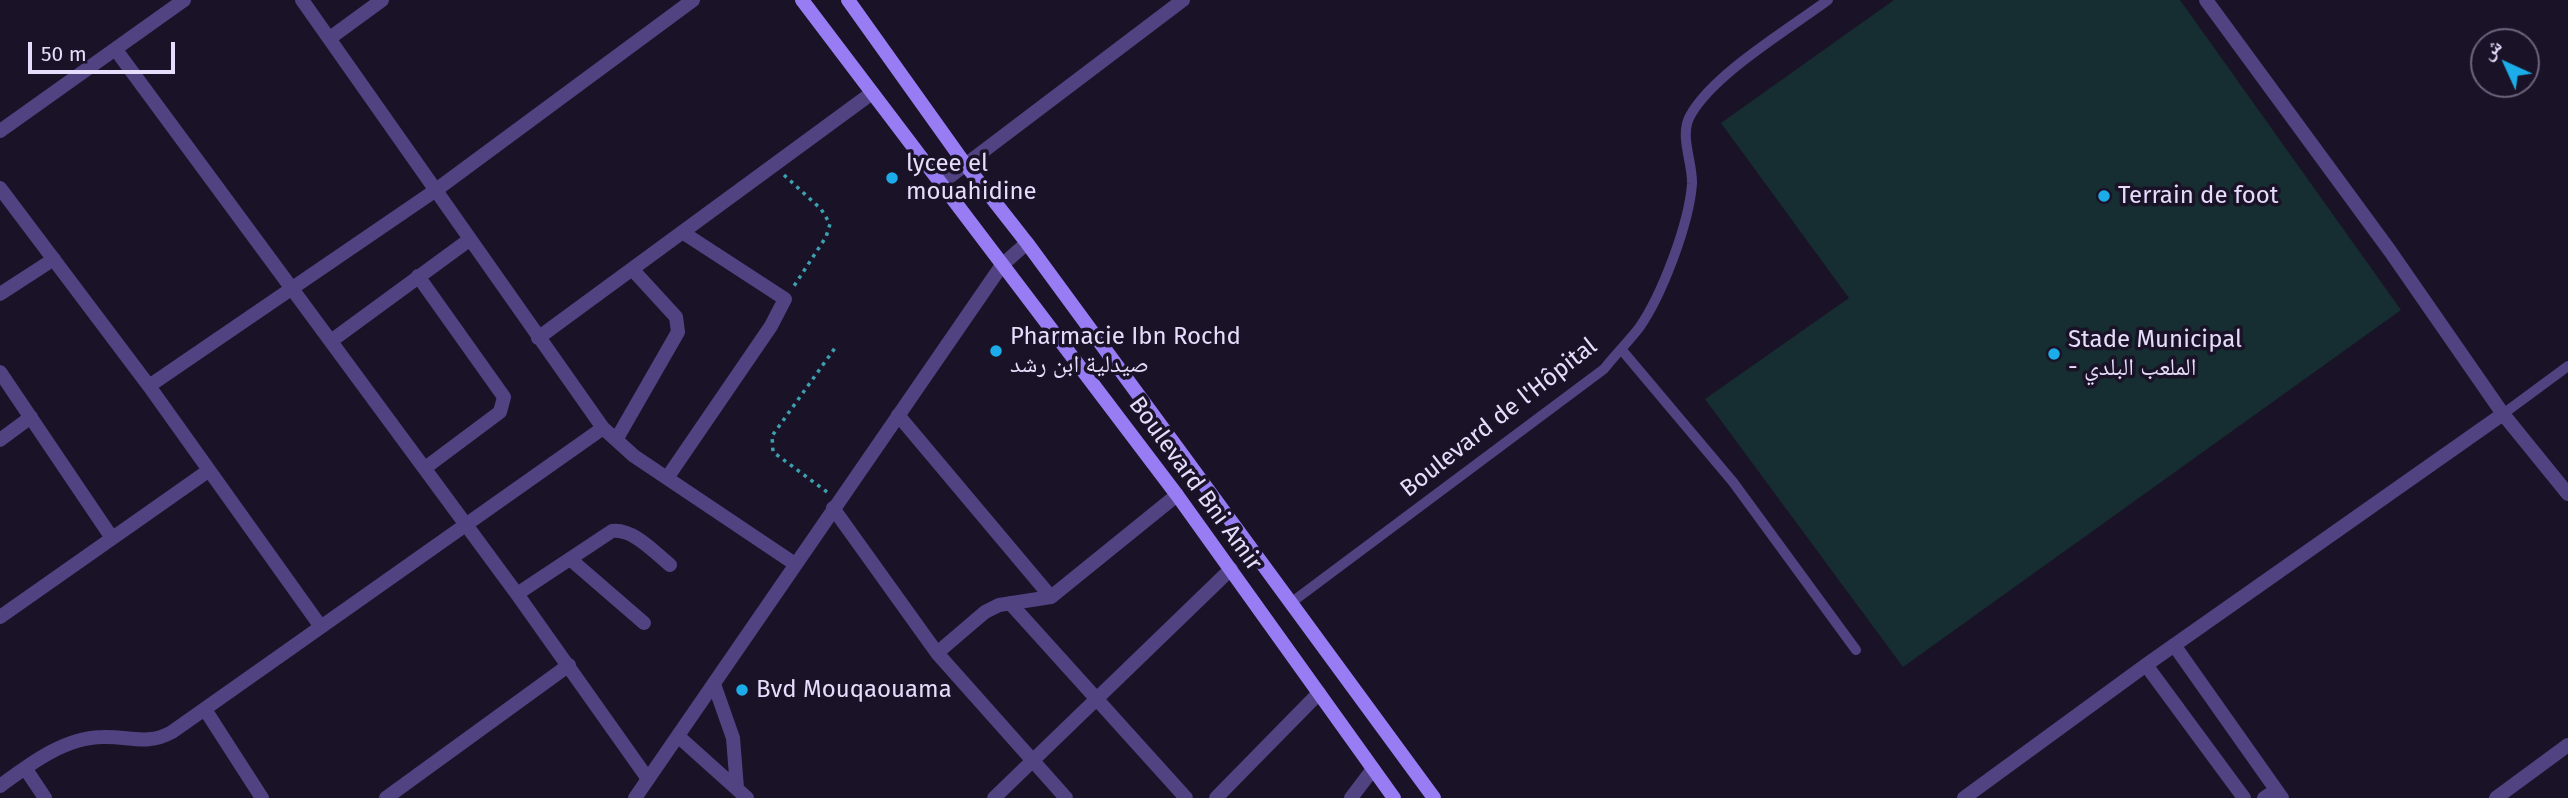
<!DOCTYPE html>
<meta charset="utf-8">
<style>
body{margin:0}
#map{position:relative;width:2568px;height:798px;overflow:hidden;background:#1a1327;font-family:"Fira Sans","Noto Naskh Arabic",sans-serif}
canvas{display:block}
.north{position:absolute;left:2470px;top:28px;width:70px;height:70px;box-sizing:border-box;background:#1a1327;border:2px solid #6c637c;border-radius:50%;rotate:315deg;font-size:19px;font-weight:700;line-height:28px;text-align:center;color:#e6dcfc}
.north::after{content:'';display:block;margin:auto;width:24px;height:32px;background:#1bace9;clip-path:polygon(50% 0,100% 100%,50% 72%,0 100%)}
.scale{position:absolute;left:28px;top:42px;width:147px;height:32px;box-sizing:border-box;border:4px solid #e6dcfc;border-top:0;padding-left:9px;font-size:21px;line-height:24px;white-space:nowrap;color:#e6dcfc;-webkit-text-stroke:5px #1a1327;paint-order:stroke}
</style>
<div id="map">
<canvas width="2568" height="798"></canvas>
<div class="north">ش</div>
<div class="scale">50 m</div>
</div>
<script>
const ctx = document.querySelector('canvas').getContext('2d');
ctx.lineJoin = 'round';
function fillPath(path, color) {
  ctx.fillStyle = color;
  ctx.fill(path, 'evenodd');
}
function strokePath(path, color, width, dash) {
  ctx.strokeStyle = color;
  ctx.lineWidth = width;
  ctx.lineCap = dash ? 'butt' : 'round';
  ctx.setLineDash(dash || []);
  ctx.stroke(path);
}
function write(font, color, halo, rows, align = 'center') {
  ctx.font = font + ' "Fira Sans","Noto Naskh Arabic",sans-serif';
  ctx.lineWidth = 7;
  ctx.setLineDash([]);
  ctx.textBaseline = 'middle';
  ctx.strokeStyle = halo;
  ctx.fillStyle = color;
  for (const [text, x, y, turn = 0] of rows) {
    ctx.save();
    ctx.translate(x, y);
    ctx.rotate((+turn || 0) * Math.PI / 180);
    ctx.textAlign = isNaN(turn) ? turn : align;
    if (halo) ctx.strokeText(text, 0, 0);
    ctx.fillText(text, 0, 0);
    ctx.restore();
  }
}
fillPath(new Path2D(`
 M1894 0H2180L2401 310 1903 667 1705 399 1849 298 1721 123Z`), '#162d31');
strokePath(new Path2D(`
 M784 175 821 209 830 224 826 237 794 286
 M827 492 773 452 772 436 835 348`), '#3ca0b0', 3.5, [3.5, 5]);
strokePath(new Path2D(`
 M1621 349 1733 482 1856 650
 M2503 414 2568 366
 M1292 602 1604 369C1615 355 1628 342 1639 328 1662 295 1689 224 1692 184 1693 163 1679 136 1690 116 1713 74 1789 29 1828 0`), '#514282', 10);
strokePath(new Path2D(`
 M302 0 603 428 634 456 795 564
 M2206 0 2390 251 2503 414 2568 494
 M330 38 382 0
 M116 50 517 594 648 779
 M0 131 184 0
 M940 184 1183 0
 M0 188 149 386 321 627
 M418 276 504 397 500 412 425 468
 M0 294 54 259
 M538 338 872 93
 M331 341 469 240
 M0 372 112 538
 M149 386 436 190 693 0
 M898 415 1051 597
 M0 440 31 417
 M616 440 678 332 676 317 632 269
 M667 478 771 326 785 299 682 232
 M833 508 937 653 1066 798
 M570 559 644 623
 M517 594 612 531C633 528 655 553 670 565
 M1010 603 1186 798
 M0 617 208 471
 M2174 645 2282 798
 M937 653 985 612 999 605 1051 597 1177 495
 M2146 665 2244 798
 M714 684 733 738 737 788
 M206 711 262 798
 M679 737 747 798
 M25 768 45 798
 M0 786C30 764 65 737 103 737 129 736 147 746 172 732L603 428
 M386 798 569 665
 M994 798 1231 569
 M1216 798 1319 693
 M1351 798 1373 769
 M1964 798 2146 665 2503 414
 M2264 798 2276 790
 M2496 798 2568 745`), '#514282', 14);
strokePath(new Path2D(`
 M635 798 1002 265 1027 243`), '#514282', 14);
strokePath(new Path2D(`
 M802 0 1177 495 1394 798
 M848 0 965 164 1027 243 1434 798`), '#977cf3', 14);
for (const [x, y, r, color] of [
 [892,178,7,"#1bace9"],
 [2104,196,7,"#1bace9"],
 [996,351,7,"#1bace9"],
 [2054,354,7,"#1bace9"],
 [742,690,7,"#1bace9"]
]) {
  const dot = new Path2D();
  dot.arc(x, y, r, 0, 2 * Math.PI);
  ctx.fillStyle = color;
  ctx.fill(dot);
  strokePath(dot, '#1a1327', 2.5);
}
write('24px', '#e6dcfc', '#1a1327', [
 ["lycee el",906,164],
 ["mouahidine",906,192],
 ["Terrain de foot",2118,196],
 ["Pharmacie Ibn Rochd",1010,337],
 ["صيدلية ابن رشد",1010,365],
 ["Stade Municipal",2068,340],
 ["- الملعب البلدي",2068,368],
 ["Bvd Mouqaouama",756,690]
], 'left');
write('24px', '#e6dcfc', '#1a1327', [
 ["Boulevard de l'Hôpital",1499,418,-38],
 ["Boulevard Bni Amir",1195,484,54]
]);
</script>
